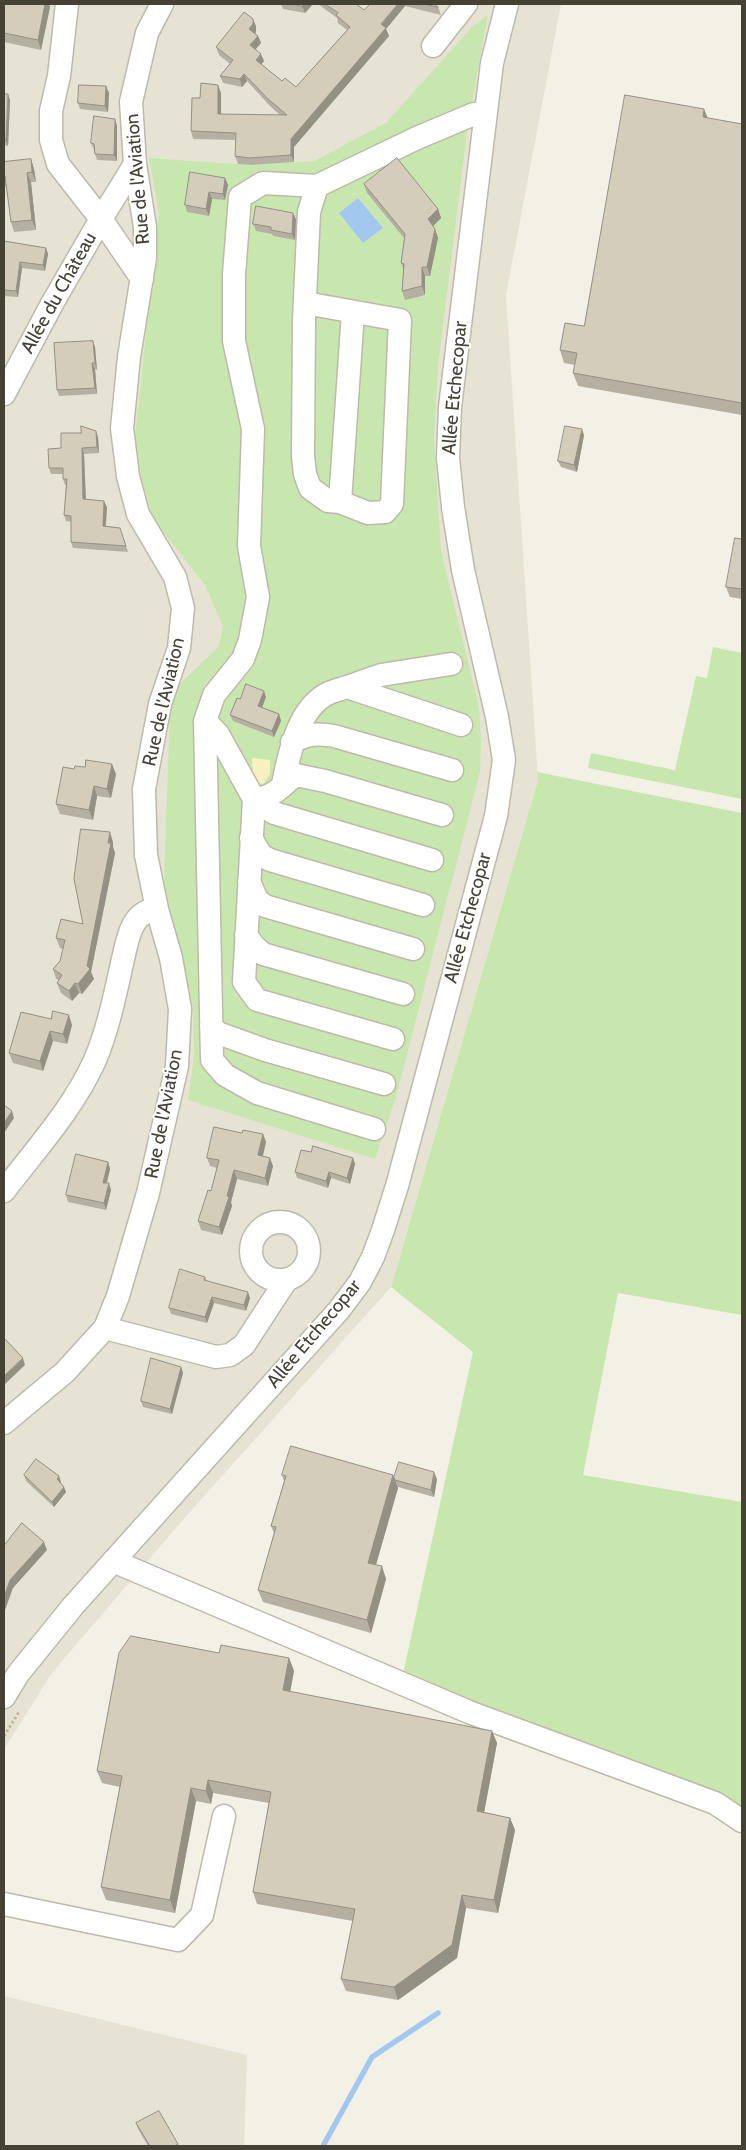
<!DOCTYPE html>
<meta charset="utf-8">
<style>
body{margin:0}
#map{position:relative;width:746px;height:2150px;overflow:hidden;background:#f3f0e6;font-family:Cabin,sans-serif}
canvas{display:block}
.frame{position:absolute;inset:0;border:5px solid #464135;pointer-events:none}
</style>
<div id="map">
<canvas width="746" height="2150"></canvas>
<div class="frame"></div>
</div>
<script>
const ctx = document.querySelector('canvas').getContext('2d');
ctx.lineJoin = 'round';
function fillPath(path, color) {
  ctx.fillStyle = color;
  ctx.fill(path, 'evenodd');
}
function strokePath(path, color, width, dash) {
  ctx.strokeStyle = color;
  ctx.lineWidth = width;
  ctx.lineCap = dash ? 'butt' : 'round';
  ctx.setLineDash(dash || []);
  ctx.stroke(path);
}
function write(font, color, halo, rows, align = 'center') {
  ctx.font = font + ' Cabin,sans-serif';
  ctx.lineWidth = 4;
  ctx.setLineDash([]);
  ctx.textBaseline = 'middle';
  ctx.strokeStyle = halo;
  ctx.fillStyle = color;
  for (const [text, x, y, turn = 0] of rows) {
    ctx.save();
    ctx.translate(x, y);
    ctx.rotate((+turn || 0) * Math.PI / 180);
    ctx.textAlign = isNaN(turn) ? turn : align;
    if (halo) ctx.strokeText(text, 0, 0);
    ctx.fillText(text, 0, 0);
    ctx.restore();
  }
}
fillPath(new Path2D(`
 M4 4H561L506 295 538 780 391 1287 182 1521 52 1673 4 1749Z
 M4 1996 247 2055 244 2146H4Z`), '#e7e3d4');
fillPath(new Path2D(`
 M488 15 469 116 438 366 434 438 441 551 479 707 481 741 480 772 396 1097 375 1159 188 1100 194 1056 193 1007 164 883 170 708 176 688 219 646 223 626 205 585 153 519 142 480 135 437 159 213 149 158 251 165 314 161 386 123 472 27Z
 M713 647 742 653V799L588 768 591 753 675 770 696 676 707 678Z
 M537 772 742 813V1315L618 1293 583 1475 742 1502V1814L403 1674 473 1352 391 1287 538 780Z`), '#c8e7af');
fillPath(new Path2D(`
 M252 758 270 760V774L263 784 253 782Z`), '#f7f1c2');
fillPath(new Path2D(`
 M358 198 383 228 363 243 339 213Z`), '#a3c8ef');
strokePath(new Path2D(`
 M323 2146 372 2057 438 2013`), '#a3c8ef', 5.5);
const minor = new Path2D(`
 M67 4 59 76 51 111V140L58 164 101 219 142 279
 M433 46 466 4
 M317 186 417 138 474 114 486 112
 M305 303 400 320 392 504 385 512 368 513 340 502 328 501 310 488 305 474 303 456 304 320 309 212 317 186 263 183 240 197 234 274V341L253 429 249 546 258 597 250 640 243 659 214 695 205 721 218 734 254 799 244 982 257 1000 393 1039
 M4 394 53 302 101 219 135 164
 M340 502 353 312
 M451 664 381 675 347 687 461 725
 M205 721 212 1060 225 1075 257 1093 374 1129
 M292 742C307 734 317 733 334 736L452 770
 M283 784C289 755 298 707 329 693 334 691 341 689 347 687
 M254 799C276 797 279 787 296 775L325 781 442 815
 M254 799 274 813 432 860
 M251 838 261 855 270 860 423 905
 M249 881 257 900 265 906 413 949
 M246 935 254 946 263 954 403 994
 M211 1026 218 1033 265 1050 384 1084
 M4 1191C36 1149 73 1109 95 1060 110 1025 117 984 126 946 130 929 136 911 157 909
 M251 1251a29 29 0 1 1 58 0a29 29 0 1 1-58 0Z
 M105 1328 216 1357 230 1355 244 1345 287 1279
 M4 1423 65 1372 105 1328 118 1296 148 1193 177 1066 180 1009 171 958 157 909 146 855 144 789 160 704 179 648 183 608 175 577 138 514 128 476 122 428 129 357 145 258V227L135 164 131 102 147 33 162 4
 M113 1561 469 1712 715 1803 742 1821
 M4 1697 18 1674 73 1606 339 1310 360 1282 373 1257 383 1230 397 1186 496 816 504 760 497 717 463 570 453 507 448 458 450 407 492 63 507 4
 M4 1904 178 1940 202 1915 224 1816`);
strokePath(minor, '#beb9a9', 25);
strokePath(new Path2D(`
 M4 1736 19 1712`), '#c0b69a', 3, [2.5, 2.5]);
strokePath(minor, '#fff', 22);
fillPath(new Path2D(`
 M4 4 50 7 41 50 4 42Z
 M281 4H313L305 13 283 9Z
 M318 4H356L364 10 370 4H434L438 7 441 15 405 6 386 29 389 36 294 147V162L251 165 238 164 235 156 236 140 193 139 191 131 200 98 221 93V114L280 115 270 106 247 81 242 87 223 83 220 76 230 64 219 55 216 47 256 26V32L255 33 258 36 261 43 256 49 264 61 261 64 282 81 296 87 347 30 338 23 337 18Z
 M106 86 109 93 108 112 80 109 78 103Z
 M4 94 10 100 8 146 4 145Z
 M707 118 742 124V415L578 386 573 373 575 365 564 363 560 350 584 326Z
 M117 126V161L97 160 95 154 94 150 91 143Z
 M31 159 34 169 36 182H31L36 230 14 232 11 222 6 186 4 187V162Z
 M225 178 228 185 225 200 212 199 209 216 187 212 185 205Z
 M364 184 438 209 441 218 433 226 435 229 438 238 430 276H425V295L405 300 402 291 404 271 401 263 404 238 367 193Z
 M296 219 295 240 273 236 272 234 256 231 253 224Z
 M4 241 46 248 48 254 45 271 22 268 18 297 4 296Z
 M93 341 95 347 97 370 95 369 97 394 59 396 57 390Z
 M96 431 98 437 99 453 84 454 86 500 107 507 106 526 120 528 128 552 73 548 71 542V522L66 521 64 515 66 485H65L63 479V474H51L49 468 61 448Z
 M584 435 577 472 561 467 558 461Z
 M742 539V599L730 597 726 587Z
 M266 697 262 708 279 714 281 721 274 737 233 721 230 715Z
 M85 767 116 774 111 798 97 796 93 820 60 814 56 804 74 769Z
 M113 842V847L115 853 91 972 94 979 82 994 79 993 72 1001 61 993 57 983 59 980 56 979 53 969 60 961 63 949 60 948 56 938 83 924Z
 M21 1012 72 1025 67 1044 53 1041 43 1071 13 1063 9 1053Z
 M242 1133 263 1134 266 1142 263 1156 273 1166 268 1186 237 1179 231 1202 232 1206 222 1235 201 1230 198 1221 211 1191 217 1168 210 1166 207 1158Z
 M311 1152 353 1158 355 1164 350 1184 331 1178 328 1188 297 1178 295 1172Z
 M108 1162 110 1169 107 1183 111 1190 106 1210 68 1202 66 1195Z
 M205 1277 207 1281 250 1298 246 1311 214 1303 207 1323 171 1314 169 1308Z
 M181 1367 183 1373 172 1414 143 1407 141 1401Z
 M24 1475 61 1482V1483L66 1492 54 1507 26 1481Z
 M282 1475H393L394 1477 437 1479 434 1497 398 1487V1488L376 1565 386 1579 371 1633 263 1602 258 1590 274 1533 271 1526 284 1481Z
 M219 1653 289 1658 294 1671 290 1692 492 1731 497 1743 484 1812 510 1818 515 1830 498 1913 466 1908 457 1958 398 2000 346 1991 341 1979 353 1921 257 1904 253 1892 269 1803 213 1793 211 1804 196 1801 175 1913 106 1900 101 1887 120 1787 102 1783 97 1771Z
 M136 2123 178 2144 179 2146H148L138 2129Z`), '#b6b0a2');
fillPath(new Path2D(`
 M45 4H49L50 7 41 50 38 40Z
 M304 4H313L305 13 302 6Z
 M398 4H405V6L386 29 389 36 294 147V162L291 155V139Z
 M253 19 256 26V32L252 37 249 29Z
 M258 36 261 43 253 52 250 45Z
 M261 54 264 61 259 67 256 60Z
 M244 74 247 81 242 87 240 79Z
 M218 85 221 93V121L218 114Z
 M106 86 109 93 108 112 105 106Z
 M8 94 10 100 8 146 6 140Z
 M704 109 709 121 703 117Z
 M115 119 117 126V161L114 155Z
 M31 159 34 169 36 182 32 172Z
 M27 173 31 182 36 230 32 220Z
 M225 178 228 185 225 200 223 194Z
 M209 192 212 199 209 216 206 209Z
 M438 209 441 218 431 228 428 219Z
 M293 213 296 219 295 240 292 234Z
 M435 229 438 238 430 276 427 267Z
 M46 248 48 254 45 271 43 265Z
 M20 262 22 268 18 297 16 291Z
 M422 267 425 276V295L422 286Z
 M93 341 95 347 97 370 95 363Z
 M92 363 95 369 97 394 95 388Z
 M582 429 584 435 577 472 574 465Z
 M96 431 98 437 99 453 97 447Z
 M82 448 84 454 86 506 83 499Z
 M104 501 107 507 105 532 103 526Z
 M264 691 266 697 260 712 258 706Z
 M279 714 281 721 274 737 272 731Z
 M112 764 116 774 111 798 107 789Z
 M94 786 97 796 93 820 89 810Z
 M110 832 113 842V847L115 853 91 972 94 979 82 994 78 984 87 966Z
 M75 983 79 993 72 1001 69 991Z
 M69 1015 72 1025 67 1044 63 1034Z
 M50 1031 53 1041 43 1071 40 1061Z
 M12 1111 14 1118 4 1133V1123Z
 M263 1134 266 1142 261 1163 258 1155Z
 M270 1158 273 1166 268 1186 265 1178Z
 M353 1158 355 1164 350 1184 347 1178Z
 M108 1162 110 1169 105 1189 103 1183Z
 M234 1170 237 1179 231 1202 232 1206 222 1235 219 1227Z
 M329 1172 331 1178 328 1188 326 1181Z
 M109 1183 111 1190 106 1210 104 1203Z
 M248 1292 250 1298 246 1311 244 1305Z
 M212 1297 214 1303 207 1323 205 1317Z
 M23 1358 25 1365 4 1385V1376Z
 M181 1367 183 1373 172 1414 170 1409Z
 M434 1472 437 1479 434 1497 431 1490Z
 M393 1475 398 1488 373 1575 368 1563Z
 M59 1476 61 1482 59 1485 57 1479Z
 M64 1487 66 1492 54 1507 52 1502Z
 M44 1542 47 1550 13 1588 4 1613V1597L10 1580Z
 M382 1566 386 1579 371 1633 367 1620Z
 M289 1658 294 1671 288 1703 283 1690Z
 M492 1731 497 1743 482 1824 477 1811Z
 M208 1780 213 1793 211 1804 206 1791Z
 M191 1788 196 1801 175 1913 170 1900Z
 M510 1818 515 1830 498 1913 494 1900Z
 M462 1895 466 1908 457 1958 398 2000 394 1987Z`), '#949084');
const building = new Path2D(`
 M4 4H45L38 40 4 33Z
 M292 4H304L302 6Z
 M325 4H356L364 10 370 4H398L381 24 386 28 291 139V155L249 158 235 156 236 133 191 131 192 98H200L201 83 218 85V114L287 115 267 98 244 74 240 79 220 76 233 60 216 47 244 12 253 19V24L249 29 258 36 250 45 261 54 256 60 282 81 285 78 296 87 350 27 336 15 338 13Z
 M424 4H434L438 7Z
 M79 85 106 86 105 106 78 103Z
 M4 94H8L6 140H4Z
 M625 95 704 109 703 117 742 124V403L573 373 577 353 560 350 565 323 584 326Z
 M94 116 115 119 114 155 95 154 94 144 91 143Z
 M397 158 438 209 428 219 435 229 427 267H422V286L402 291 404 264 401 263 405 234 364 184Z
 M31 159 32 172 27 173 32 220 11 222 5 176H4V162Z
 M190 172 225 178 223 194 209 192 206 209 185 205Z
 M256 206 293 213 292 234 271 230V227L253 224Z
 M4 241 46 248 43 265 20 262 16 291 4 290Z
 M93 341 95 363H92L95 388 57 390 54 343Z
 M81 426 96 431 97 447 82 448 83 499 104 501 103 526 120 528 126 546 71 542V516L64 515 67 479H63V468H49L48 449 61 448V433H81Z
 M565 426 582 429 574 465 558 461Z
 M735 538 742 539V589L726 587Z
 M246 684 264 691 258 706 279 714 272 731 230 715 237 698 240 699Z
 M86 760 112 764 107 789 94 786 89 810 56 804 63 767 74 769 75 766 85 767Z
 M81 829 110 832 108 843H111L87 966 90 969 78 984 75 983 69 991 57 983 62 975 53 969 60 961 65 940 56 938 61 919 83 924 74 879Z
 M53 1011 69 1015 63 1034 50 1031 40 1061 9 1053 21 1012 51 1019Z
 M4 1105 12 1111 4 1123Z
 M214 1127 242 1133 243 1130 263 1134 258 1155 270 1158 265 1178 234 1170 227 1196 229 1197 219 1227 198 1221 208 1190 211 1191 219 1160 207 1158Z
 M313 1146 353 1158 347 1178 329 1172 326 1181 295 1172 301 1150 311 1152Z
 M76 1154 108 1162 103 1183H109L104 1203 66 1195Z
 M180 1269 205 1277 204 1280 248 1292 244 1305 212 1297 205 1317 169 1308Z
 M4 1338 23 1358 4 1376Z
 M151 1358 181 1367 170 1409 141 1401Z
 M291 1446 393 1475 368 1563 382 1566 367 1620 258 1590 276 1527 271 1526 286 1476 282 1475Z
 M36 1459 59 1476 57 1479 64 1487 52 1502 24 1475Z
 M399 1462 434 1472 431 1490 395 1480 394 1477Z
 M22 1523 44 1542 10 1580 4 1597V1546Z
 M131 1636 219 1653 221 1645 289 1658 283 1690 492 1731 477 1811 510 1818 494 1900 462 1895 452 1945 394 1987 341 1979 355 1909 253 1892 271 1792 208 1780 206 1791 191 1788 170 1900 101 1887 122 1776 97 1771 119 1653Z
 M159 2111 178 2144 175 2146H150L136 2123Z`);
fillPath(building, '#d4cdbc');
strokePath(building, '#949084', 1);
write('19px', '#464135', '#fff', [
 ["Rue de l'Aviation",138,179,-95],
 ["Allée du Château",59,293,-61],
 ["Allée Etchecopar",455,388,-85],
 ["Rue de l'Aviation",164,702,-77],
 ["Allée Etchecopar",468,918,-75],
 ["Rue de l'Aviation",164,1114,-79],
 ["Allée Etchecopar",314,1334,-50]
]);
</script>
